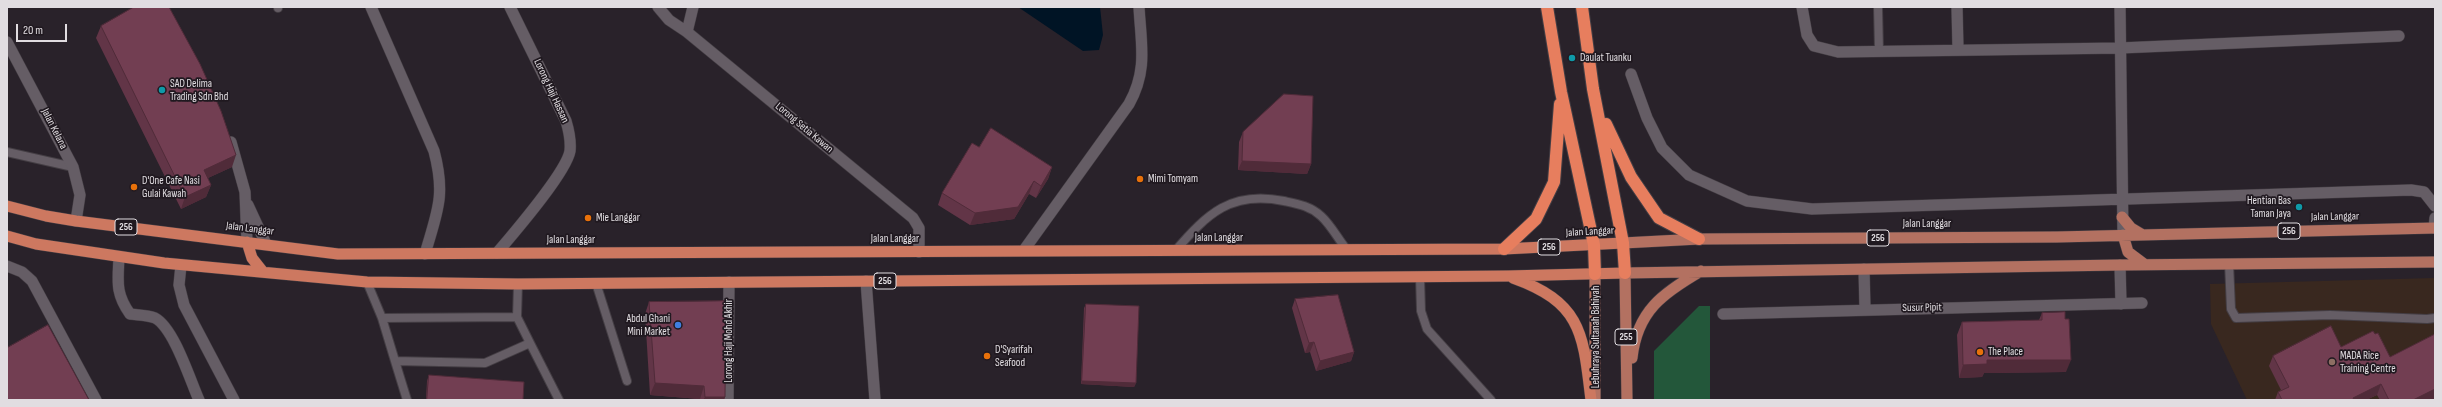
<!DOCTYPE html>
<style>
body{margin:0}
#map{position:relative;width:2442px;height:407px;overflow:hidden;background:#29222a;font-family:"Sofia Sans Condensed",sans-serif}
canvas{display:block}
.frame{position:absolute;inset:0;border:8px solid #e1dde1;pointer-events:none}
.scale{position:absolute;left:16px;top:24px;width:51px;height:18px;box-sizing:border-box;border:2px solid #e1dde1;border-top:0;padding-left:5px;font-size:12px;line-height:14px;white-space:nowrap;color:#e1dde1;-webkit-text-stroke:3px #201920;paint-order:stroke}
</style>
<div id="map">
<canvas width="2442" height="407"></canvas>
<div class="frame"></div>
<div class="scale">20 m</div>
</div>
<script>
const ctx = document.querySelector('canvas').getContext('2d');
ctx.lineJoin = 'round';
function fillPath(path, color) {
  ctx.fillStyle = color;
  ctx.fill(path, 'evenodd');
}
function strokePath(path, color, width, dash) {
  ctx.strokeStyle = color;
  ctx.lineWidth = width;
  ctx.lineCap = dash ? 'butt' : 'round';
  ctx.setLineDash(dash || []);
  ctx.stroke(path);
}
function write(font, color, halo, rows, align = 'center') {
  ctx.font = font + ' "Sofia Sans Condensed",sans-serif';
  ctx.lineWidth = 3.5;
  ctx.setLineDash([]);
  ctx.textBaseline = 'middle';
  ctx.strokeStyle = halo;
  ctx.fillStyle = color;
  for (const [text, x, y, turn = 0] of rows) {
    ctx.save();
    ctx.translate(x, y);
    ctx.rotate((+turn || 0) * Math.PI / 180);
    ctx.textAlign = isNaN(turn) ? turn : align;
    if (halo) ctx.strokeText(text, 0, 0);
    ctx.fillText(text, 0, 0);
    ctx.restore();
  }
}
fillPath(new Path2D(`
 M2435 278V400H2247L2211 324 2210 284Z`), '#39281f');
fillPath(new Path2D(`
 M1699 306H1710V400H1654V351Z`), '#23573a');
fillPath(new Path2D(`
 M1018 7H1100L1103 35 1099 50 1083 51Z`), '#001425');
const service = new Path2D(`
 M278 7V8
 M1878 7 1879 51
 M7 152 73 167
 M1175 251C1207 214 1231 190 1284 201 1298 204 1310 206 1321 216 1331 225 1338 239 1347 250
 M2229 263 2231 309 2236 318 2330 315 2427 319 2435 318
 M1420 277 1421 311 1427 329 1491 400
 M367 282 382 318 395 361 485 363 530 343 517 317 518 284
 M596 283 627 381
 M382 318 517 317
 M530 343 559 400
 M395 361 407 400`);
const minor = new Path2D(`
 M371 7 434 151C446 196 437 212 425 254
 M658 7 669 20 687 32
 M693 7 687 32 913 218 919 228V252
 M1802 7 1807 35 1814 46 1838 52 2120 48 2399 36
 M1957 7 1958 49
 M2120 7 2123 235
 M7 42 73 167 80 195 76 221
 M1631 74 1647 118 1662 148 1689 175 1747 201 1812 209 2411 190 2424 192 2435 206
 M231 142 245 192 247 242
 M248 205 266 244
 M2434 228 2435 218
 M1024 250 1129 104C1148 70 1141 44 1139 7
 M497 253C513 234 566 173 570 151 571 141 569 131 566 121L510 7
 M119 257C118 281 115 293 130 314 138 315 148 315 155 318 174 328 190 380 199 400
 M181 265 179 285 184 305 234 400
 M2120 265 2121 304
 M7 266 22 272 32 281 96 400
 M1864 269 1865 309
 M866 281 875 400
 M1723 314 2142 303
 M728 400 729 282`);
const primary = new Path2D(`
 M2122 217 2131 228 2141 234
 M2123 235 2128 252 2144 264
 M1623 243 1699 239 2057 237 2435 228
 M1595 274V400
 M1632 358C1637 311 1663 293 1701 271
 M1627 400 1625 273 2120 265 2435 262`);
const trunk = new Path2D(`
 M7 206 46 216 76 221 338 254 1504 249 1623 243
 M7 236 36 244 164 263 367 282 518 284 1508 276 1625 273
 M247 242 252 258 263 272
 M1513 278C1583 303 1583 335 1591 400`);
const motorway = new Path2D(`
 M1547 7 1561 92 1594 245 1595 274
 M1582 7 1593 89 1623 243 1625 273
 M1606 124 1631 177 1659 218 1699 239
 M1504 249 1536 219 1554 182 1560 104`);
strokePath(service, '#443e44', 10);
strokePath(minor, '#443e44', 12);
strokePath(primary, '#443e44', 12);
strokePath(trunk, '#443e44', 12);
strokePath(motorway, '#443e44', 14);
strokePath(service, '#655d65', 8);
strokePath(minor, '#655d65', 11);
strokePath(primary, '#b37161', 11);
strokePath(trunk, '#cd7860', 11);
strokePath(motorway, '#e77e5e', 12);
fillPath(new Path2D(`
 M101 26 232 167 208 178 211 185 206 197 181 209 96 38Z
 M1243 132 1311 164 1307 174 1238 170 1239 142Z
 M1052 167 1048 179 1036 198 1029 194 1014 219 970 225 938 205 942 193Z
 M1295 299 1354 352 1351 361 1316 371 1310 352 1305 353 1292 308Z
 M649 302 725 397 724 400H700V399L650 395 645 314Z
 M1086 304 1136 383 1134 387 1081 384 1084 308Z
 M2042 313 2065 319 2066 372 1984 373 1982 377 1959 378 1957 335 1962 322 2039 320Z
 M2375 334 2390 357 2435 334V398L2430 400H2380L2377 395 2366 400H2275L2278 392 2281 390 2269 366 2273 356 2341 347Z
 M429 375 523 400H426L427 381Z`), '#623547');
fillPath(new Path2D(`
 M236 155 232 167 199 182 204 170Z
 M1242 161 1311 164 1307 174 1238 170Z
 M1052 167 1048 179 1036 198 1041 186Z
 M1034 181 1029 194 1014 219 970 225 975 213Z
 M211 185 206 197 181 209 185 197Z
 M1314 342 1310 352 1305 353 1309 343Z
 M1354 352 1351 361 1316 371 1320 361Z
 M1987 360H2071L2066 372 1984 373 1982 377 1959 378 1963 365Z
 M1082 381 1136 383 1134 387 1081 384Z
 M655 383 704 386 700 399 650 395Z
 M2381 384 2377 395 2366 400H2352L2353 398Z
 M2435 389V398L2430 400H2413Z
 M705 397H725L724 400H703Z`), '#502b39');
const building = new Path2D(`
 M134 7H169L200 64 221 111 236 155 204 170 211 185 185 197 101 26Z
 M1284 94 1313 96 1311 164 1242 161 1243 132Z
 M991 128 1052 167 1041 186 1034 181 1018 207 975 213 942 193 972 143 979 147Z
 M1338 295 1354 352 1320 361 1314 342 1309 343 1295 299Z
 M726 301 725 397H705L704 386 655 383 649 302Z
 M1086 304 1139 306 1136 383 1082 381Z
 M2065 312V319H2069L2071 360H1987V364L1963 365 1962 322 2042 320V313Z
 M48 325 89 400H7V348Z
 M2331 326 2341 347 2373 331 2375 334 2378 333 2390 357 2435 334V389L2413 400H2389L2381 384 2353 398 2354 400H2282L2278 392 2289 387 2273 356Z
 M429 375 524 382 523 400H427Z`);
fillPath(building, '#723e52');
strokePath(building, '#502b39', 1);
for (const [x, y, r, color] of [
 [1572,58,4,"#0f9aa8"],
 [162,90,4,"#0f9aa8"],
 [1140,179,4,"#e8710a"],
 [134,187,4,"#e8710a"],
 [2299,207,4,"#0f9aa8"],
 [588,218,4,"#e8710a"],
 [678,325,4,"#3f7fe0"],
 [1980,352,4,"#e8710a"],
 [987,356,4,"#e8710a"],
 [2332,362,4,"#8d6e63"]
]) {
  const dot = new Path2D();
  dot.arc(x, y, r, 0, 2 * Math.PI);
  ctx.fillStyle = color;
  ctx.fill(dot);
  strokePath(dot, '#201920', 1.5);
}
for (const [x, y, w] of [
 [126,227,22],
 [2289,231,22],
 [1878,238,22],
 [1549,247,22],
 [885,281,22],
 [1626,337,22]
]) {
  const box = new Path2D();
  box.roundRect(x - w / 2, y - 8, w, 16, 3);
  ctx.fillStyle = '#201920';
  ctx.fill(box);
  strokePath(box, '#e1dde1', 1);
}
write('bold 10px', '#e1dde1', null, [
 ["256",126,227],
 ["256",2289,231],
 ["256",1878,238],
 ["256",1549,247],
 ["256",885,281],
 ["255",1626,337]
]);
write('11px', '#e1dde1', '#201920', [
 ["Daulat Tuanku",1580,58],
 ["SAD Delima",170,84],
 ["Trading Sdn Bhd",170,97],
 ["Mimi Tomyam",1148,179],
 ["D'One Cafe Nasi",142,181],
 ["Gulai Kawah",142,194],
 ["Hentian Bas",2291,201,"right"],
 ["Taman Jaya",2291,214,"right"],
 ["Mie Langgar",596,218],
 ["Abdul Ghani",670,319,"right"],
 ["Mini Market",670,332,"right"],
 ["D'Syarifah",995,350],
 ["Seafood",995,363],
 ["The Place",1988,352],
 ["MADA Rice",2340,356],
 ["Training Centre",2340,369]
], 'left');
write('11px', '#e1dde1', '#201920', [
 ["Lorong Haji Hassan",551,91,65],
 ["Lorong Setia Kawan",804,128,40],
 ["Jalan Kelana",54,129,63],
 ["Jalan Langgar",2335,217,-1],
 ["Jalan Langgar",1927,224],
 ["Jalan Langgar",250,229,7],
 ["Jalan Langgar",1590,232,-3],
 ["Jalan Langgar",1219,238],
 ["Jalan Langgar",895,239],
 ["Jalan Langgar",571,240],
 ["Susur Pipit",1922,308,-1],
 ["Lebuhraya Sultanah Bahiyah",1596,337,-90],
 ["Lorong Haji Mohd Akhir",729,341,-90]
]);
</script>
